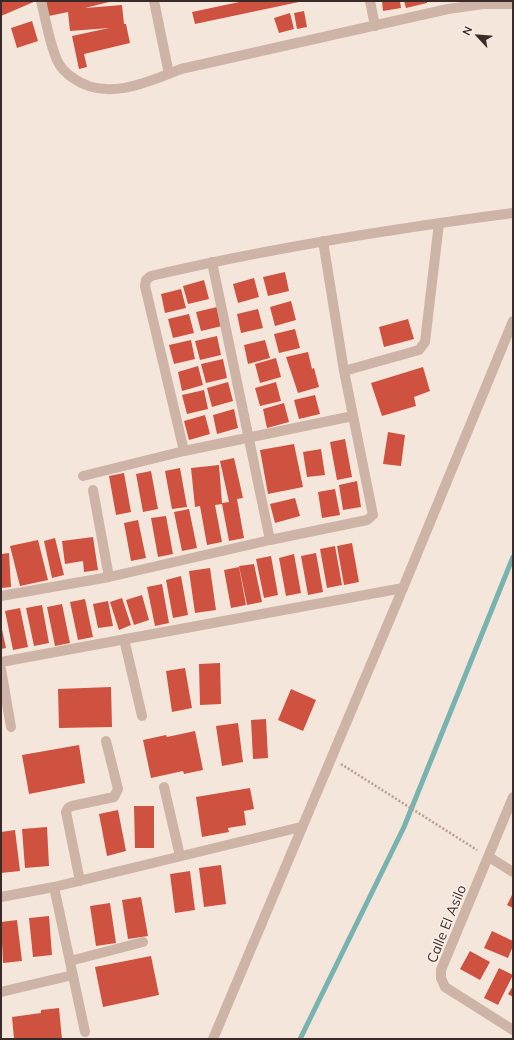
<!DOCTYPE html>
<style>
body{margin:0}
#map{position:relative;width:514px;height:1040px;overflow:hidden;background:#f4e6db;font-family:Mulish,sans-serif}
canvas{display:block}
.frame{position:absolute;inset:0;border:2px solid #382b28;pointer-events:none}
.north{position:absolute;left:458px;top:16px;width:40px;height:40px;-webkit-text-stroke:3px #fbf0e8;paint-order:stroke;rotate:296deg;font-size:11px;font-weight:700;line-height:16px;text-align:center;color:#382b28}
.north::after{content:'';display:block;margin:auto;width:14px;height:18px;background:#382b28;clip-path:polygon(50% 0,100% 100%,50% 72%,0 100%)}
</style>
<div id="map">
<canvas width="514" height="1040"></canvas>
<div class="frame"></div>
<div class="north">N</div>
</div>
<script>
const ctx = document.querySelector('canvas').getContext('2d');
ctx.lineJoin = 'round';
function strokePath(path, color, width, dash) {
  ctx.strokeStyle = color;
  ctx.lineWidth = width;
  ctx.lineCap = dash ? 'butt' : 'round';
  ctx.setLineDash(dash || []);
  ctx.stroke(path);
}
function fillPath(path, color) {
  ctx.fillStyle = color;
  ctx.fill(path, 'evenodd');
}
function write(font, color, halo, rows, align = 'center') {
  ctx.font = font + ' Mulish,sans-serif';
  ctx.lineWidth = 3;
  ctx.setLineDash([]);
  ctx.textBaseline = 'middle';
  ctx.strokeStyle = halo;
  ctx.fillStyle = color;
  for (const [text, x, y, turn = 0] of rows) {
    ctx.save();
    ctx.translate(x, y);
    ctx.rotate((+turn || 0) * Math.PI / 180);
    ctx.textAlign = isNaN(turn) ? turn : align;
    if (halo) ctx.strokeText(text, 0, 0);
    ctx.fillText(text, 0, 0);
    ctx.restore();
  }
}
strokePath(new Path2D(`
 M300 1039 404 827 513 557`), '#78b3af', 5);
fillPath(new Path2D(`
 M1 1H36L1 16Z
 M46 1H113L85 8 122 5 124 24H126L130 43 84 54 87 67 79 69 72 36 109 28 70 31 68 12 49 16Z
 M244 1H299V2L195 24 192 12Z
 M382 1H400L401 8 383 11Z
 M404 1H427V3L406 8Z
 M304 11 307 27 297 29 294 13Z
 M290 13 294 29 279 33 274 18Z
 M32 21 38 41 17 48 11 28Z
 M285 272 289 291 268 296 263 277Z
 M254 278 259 297 238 303 233 284Z
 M204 280 209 299 188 304 183 286Z
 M181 289 186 308 165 313 161 294Z
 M291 301 296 320 275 326 270 307Z
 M217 307 222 326 201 331 196 312Z
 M258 309 263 328 241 333 237 314Z
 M189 314 194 333 173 338 168 319Z
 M408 319 414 339 384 347 379 327Z
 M295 329 300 348 279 353 274 334Z
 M217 336 221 355 200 360 195 341Z
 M191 340 195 359 174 364 169 345Z
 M265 340 270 358 248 364 244 345Z
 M308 352 312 369 314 368 319 387 298 393 286 357Z
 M276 358 281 377 260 383 255 364Z
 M223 359 227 378 206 383 201 364Z
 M198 366 203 385 182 391 178 372Z
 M423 367 430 391 414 397 416 406 382 416 371 383Z
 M228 382 233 401 212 407 207 388Z
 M276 382 281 401 260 406 255 388Z
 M204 390 208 409 187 414 182 395Z
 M315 395 320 414 299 419 294 400Z
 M284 403 289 422 267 428 263 409Z
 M234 409 238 428 217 434 213 415Z
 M205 415 210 434 189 440 184 421Z
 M388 432 405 435 401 466 383 464Z
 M345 439 352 477 337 480 330 442Z
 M294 444 303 487 268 494 260 450Z
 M321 449 325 475 307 477 303 452Z
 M234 458 243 498 237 499 244 538 229 541 222 504 215 505 222 542 207 545 200 506 195 507 191 468 219 465 222 503 229 502 220 461Z
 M180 468 187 507 172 509 165 471Z
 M151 471 158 509 143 512 136 474Z
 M124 473 131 512 116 515 109 476Z
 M357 481 361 507 343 510 339 485Z
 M335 489 340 515 322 518 318 492Z
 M295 498 300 516 275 523 270 504Z
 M189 509 197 548 182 551 174 512Z
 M166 516 173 554 158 557 151 518Z
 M138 520 146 558 131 561 124 523Z
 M93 537 98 570 84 572 83 561 65 564 62 541Z
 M55 538 64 575 52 578 44 541Z
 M38 540 48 580 20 586 10 546Z
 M352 543 359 582 344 585 337 546Z
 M335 546 342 585 327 588 320 549Z
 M9 553 11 587 1 588V554Z
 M316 553 323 592 308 595 301 556Z
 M294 554 301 593 286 596 279 558Z
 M271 556 278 595 264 598 256 559Z
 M254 564 262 602 247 605 239 566Z
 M239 567 246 605 231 608 224 570Z
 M210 568 216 610 195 613 189 571Z
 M181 576 188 615 173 618 166 580Z
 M162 584 169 623 155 626 147 587Z
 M142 595 149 620 134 625 126 600Z
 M122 598 131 625 119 630 110 602Z
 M85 599 93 637 78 640 70 602Z
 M108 601 113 626 98 628 93 604Z
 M62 604 70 643 55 646 47 607Z
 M42 605 49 643 34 646 26 608Z
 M20 608 28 647 13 650 5 611Z
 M1 625 6 648 1 649Z
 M220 663 221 704 200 705 199 664Z
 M185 668 192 708 172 712 166 671Z
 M111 687 112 727 59 728 58 689Z
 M291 689 316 700 303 731 278 720Z
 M266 719 268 758 253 759 251 720Z
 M238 723 243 762 222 766 216 726Z
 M195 731 203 770 184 774 183 771 151 778 143 740 166 735 167 737Z
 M79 745 85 783 29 794 22 755Z
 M250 788 254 809 244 811 246 825 228 828 229 832 202 837 196 797Z
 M134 806H154V848H135Z
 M118 810 126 851 107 856 99 814Z
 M47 827 49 866 25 868 22 829Z
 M15 830 20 871 1 873V832Z
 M221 865 226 904 204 907 199 868Z
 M190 871 195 910 175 913 170 874Z
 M513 893V908L507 905Z
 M141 897 148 936 128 939 122 900Z
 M110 903 116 943 96 946 90 906Z
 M49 916 52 955 33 957 29 918Z
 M17 920 22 961 3 963 1 922Z
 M492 931 513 941V946L508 958 484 948Z
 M470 951 490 962 480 980 460 969Z
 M151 956 159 995 103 1007 95 967Z
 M499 968 513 975 498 1005 484 998Z
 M513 986V997L508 994Z
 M59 1008 62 1039H14L12 1017 41 1013V1010Z`), '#ce523f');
strokePath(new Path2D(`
 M341 764 477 850`), '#b99d90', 2.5, [2, 2]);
strokePath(new Path2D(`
 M41 1C46 20 49 42 57 60 60 67 67 74 73 78 106 102 148 82 181 69L448 9 483 4H513
 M154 1 169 74
 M370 1 375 26
 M323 241 344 371 419 350 425 342 439 223
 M212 262 270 540 367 520 373 515 344 371
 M184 451 353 416
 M83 476 184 451 145 286 146 280 151 276C270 248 391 229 513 213
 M109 577 270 540
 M1 596 109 577 93 490
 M124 639 142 716
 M1 662 403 588
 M1 669 11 727
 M164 787 180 856
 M513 797 441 970V978L445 987 513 1030
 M489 857 513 872
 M80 881 66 812 68 808 72 806 114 797 118 789 106 741
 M54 887 85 1032
 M1 897 54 887 301 827
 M70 961 143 942
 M1 992 73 975
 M213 1039 403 588 513 321`), '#cdb4a6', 10);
write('14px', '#382b28', '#fbf0e8', [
 ["Calle El Asilo",447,924,-68]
]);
</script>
